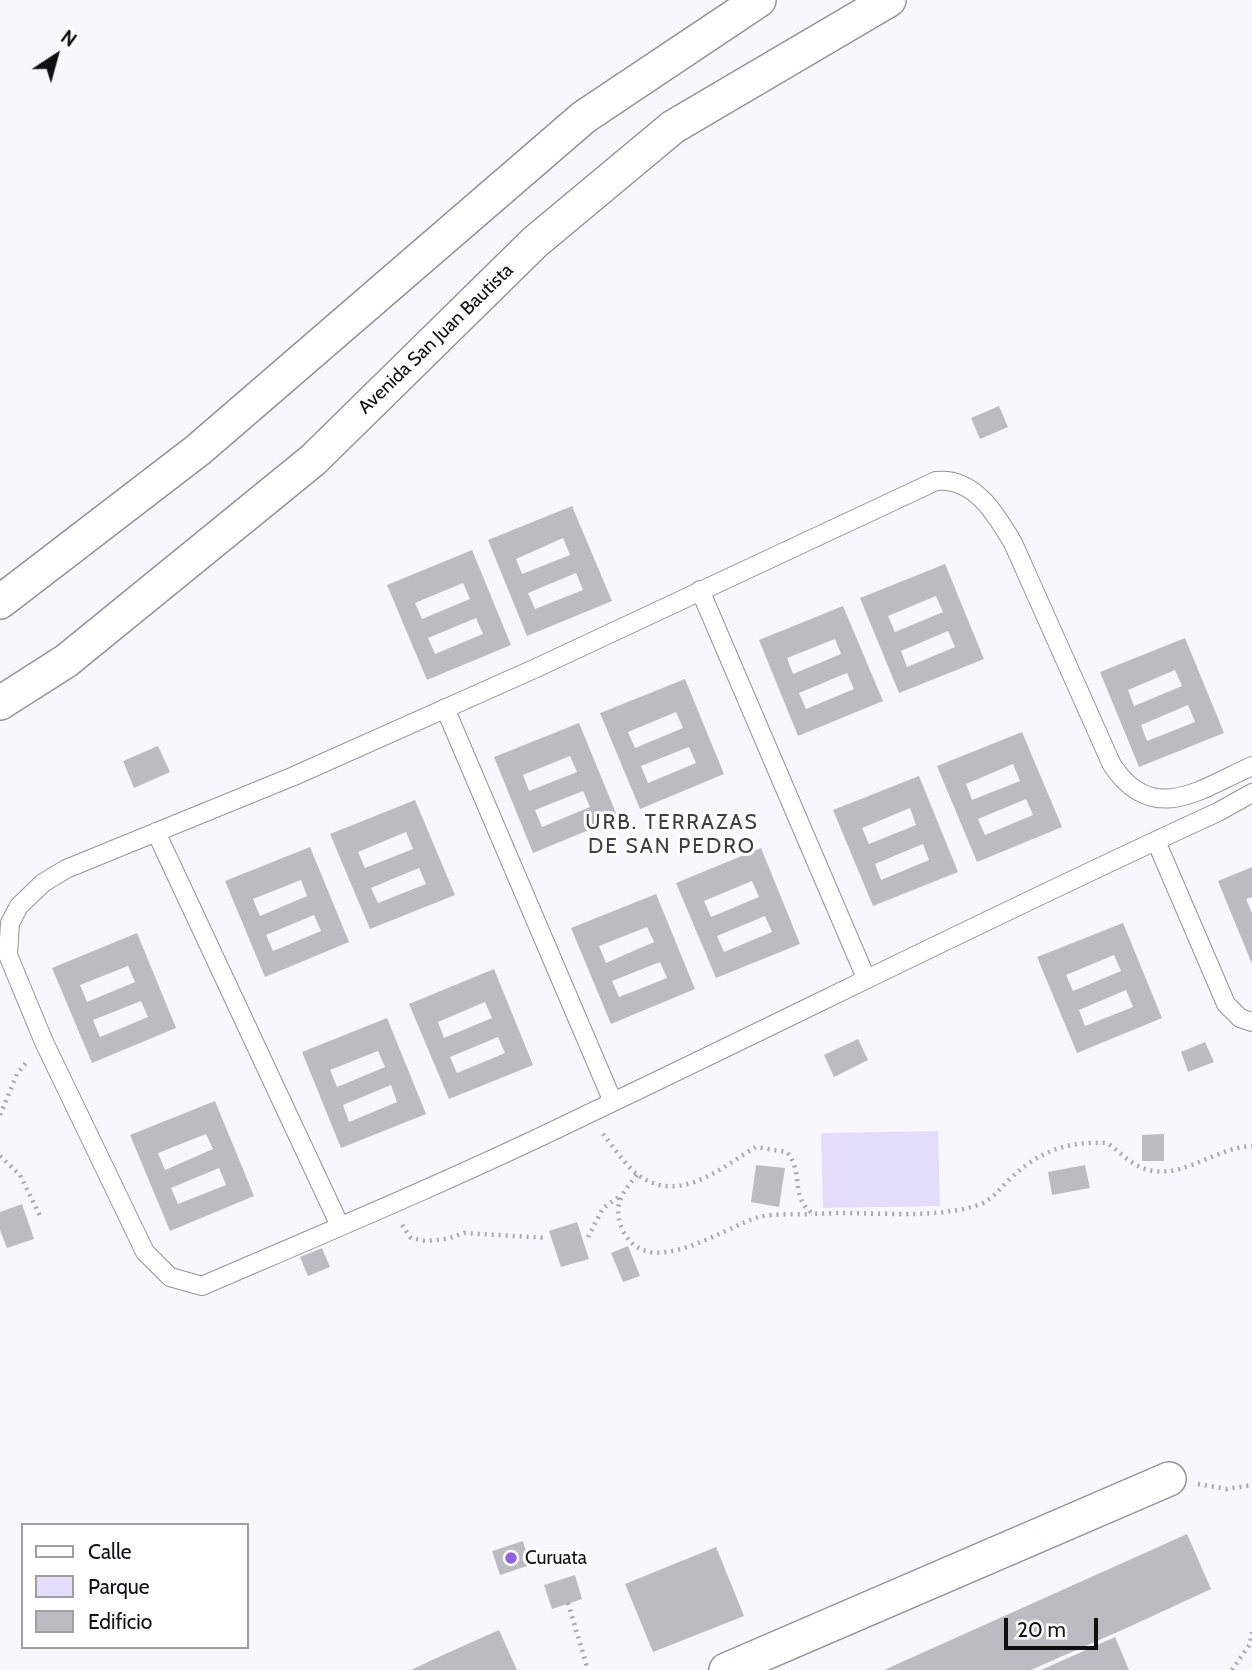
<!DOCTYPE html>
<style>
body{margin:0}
#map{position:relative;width:1252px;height:1670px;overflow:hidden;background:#f9f7fe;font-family:Cabin,sans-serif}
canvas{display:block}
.legend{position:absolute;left:21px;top:1523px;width:228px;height:126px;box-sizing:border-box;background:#fff;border:2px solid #9f9fa0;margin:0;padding:9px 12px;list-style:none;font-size:21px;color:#100f11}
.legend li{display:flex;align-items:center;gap:14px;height:35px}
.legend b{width:35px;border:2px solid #9f9fa0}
.north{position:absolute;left:21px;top:21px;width:70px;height:70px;-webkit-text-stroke:5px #fff;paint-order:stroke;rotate:36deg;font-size:19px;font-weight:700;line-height:28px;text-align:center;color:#100f11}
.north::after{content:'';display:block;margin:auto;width:24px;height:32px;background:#100f11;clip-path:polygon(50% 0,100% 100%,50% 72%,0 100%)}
.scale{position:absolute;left:1004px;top:1618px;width:94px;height:32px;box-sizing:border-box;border:4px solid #100f11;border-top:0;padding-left:9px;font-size:21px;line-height:24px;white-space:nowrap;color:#100f11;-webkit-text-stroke:5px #fff;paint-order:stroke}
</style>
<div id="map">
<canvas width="1252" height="1670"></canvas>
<ul class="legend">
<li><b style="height:9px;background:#fff"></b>Calle</li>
<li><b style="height:19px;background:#e5dcfc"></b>Parque</li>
<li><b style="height:19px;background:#bdbbc2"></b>Edificio</li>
</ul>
<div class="north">N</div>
<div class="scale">20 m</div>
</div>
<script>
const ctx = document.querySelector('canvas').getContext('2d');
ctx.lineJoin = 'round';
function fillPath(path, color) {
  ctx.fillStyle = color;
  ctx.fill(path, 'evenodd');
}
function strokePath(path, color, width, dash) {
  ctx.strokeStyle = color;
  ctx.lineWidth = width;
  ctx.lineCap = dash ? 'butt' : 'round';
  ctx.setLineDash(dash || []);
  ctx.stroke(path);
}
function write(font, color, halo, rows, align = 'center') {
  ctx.font = font + ' Cabin,sans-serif';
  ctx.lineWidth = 6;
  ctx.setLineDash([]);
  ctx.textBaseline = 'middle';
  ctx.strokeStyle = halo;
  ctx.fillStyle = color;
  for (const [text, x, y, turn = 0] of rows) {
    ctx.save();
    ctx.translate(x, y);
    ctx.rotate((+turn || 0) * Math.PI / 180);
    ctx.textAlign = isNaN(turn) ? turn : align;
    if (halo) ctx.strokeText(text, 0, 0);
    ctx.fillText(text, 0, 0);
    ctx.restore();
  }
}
fillPath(new Path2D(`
 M938 1131 940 1206 823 1208 821 1133Z`), '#e5dcfc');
fillPath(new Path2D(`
 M999 406 1008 427 980 439 971 418Z
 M572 506 612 601 527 636 488 540ZM563 538 570 555 522 574 516 559ZM576 573 583 590 535 609 528 593Z
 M472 550 511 645 427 680 387 585ZM463 583 470 599 422 619 415 603ZM476 618 483 634 435 654 428 638Z
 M945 564 984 659 899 693 860 598ZM936 596 943 612 895 632 888 616ZM948 631 955 647 907 667 901 651Z
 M843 606 883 701 798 736 759 640ZM835 639 841 654 793 674 787 658ZM847 673 854 689 806 709 799 693Z
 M1185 638 1224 733 1139 767 1100 672ZM1175 670 1182 686 1134 706 1128 690ZM1188 705 1195 722 1147 741 1141 725Z
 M685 679 724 774 640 809 600 713ZM676 712 683 728 635 748 628 732ZM689 747 696 763 648 783 641 766Z
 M579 723 618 818 533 853 494 757ZM570 756 577 772 529 791 523 775ZM583 791 590 807 542 827 535 810Z
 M1022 732 1062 827 977 862 937 766ZM1013 764 1020 781 972 800 966 784ZM1026 799 1033 815 985 835 978 819Z
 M158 746 170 772 134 788 123 761Z
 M919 776 958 872 873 906 833 810ZM910 808 916 825 869 844 862 828ZM923 844 929 860 881 880 875 864Z
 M415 800 455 895 370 929 330 834ZM406 832 413 849 365 868 358 852ZM419 868 426 884 378 903 371 888Z
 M310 847 349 942 265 977 225 881ZM301 880 307 896 260 916 253 899ZM314 915 321 931 273 951 266 935Z
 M761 848 800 944 716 978 676 883ZM752 881 759 897 711 917 704 901ZM765 916 772 932 724 952 717 936Z
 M1252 867V897L1246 899 1252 913V964L1218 881Z
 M656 894 695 989 611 1024 571 928ZM647 927 654 942 606 963 599 946ZM660 962 667 978 619 997 612 981Z
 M1123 923 1162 1018 1077 1053 1037 957ZM1114 955 1121 971 1073 991 1066 975ZM1126 990 1133 1007 1085 1026 1079 1010Z
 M137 933 176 1028 92 1063 52 968ZM128 966 135 982 87 1002 80 985ZM141 1001 148 1017 100 1037 93 1020Z
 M494 969 533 1065 449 1099 409 1004ZM485 1002 492 1018 444 1038 438 1022ZM498 1037 505 1053 457 1073 450 1057Z
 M387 1018 426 1114 341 1148 302 1052ZM378 1051 385 1067 337 1087 330 1070ZM391 1085 397 1102 349 1122 343 1105Z
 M858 1039 868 1060 834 1077 824 1055Z
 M1205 1042 1214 1062 1188 1072 1181 1052Z
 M215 1101 254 1196 170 1231 130 1135ZM206 1134 213 1149 165 1170 158 1153ZM219 1168 226 1185 178 1204 171 1188Z
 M1164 1134V1161H1142V1135Z
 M756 1165 785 1168 779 1207 751 1202Z
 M1085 1165 1090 1188 1052 1195 1048 1172Z
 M22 1204 34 1239 7 1248 0 1230V1212Z
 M577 1222 589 1259 561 1267 549 1231Z
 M628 1246 640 1276 623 1282 611 1253Z
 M322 1248 330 1267 308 1276 300 1257Z
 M1187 1534 1211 1589 1131 1626 1031 1670H884Z
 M523 1541 530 1565 500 1575 492 1551Z
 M716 1547 744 1616 653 1652 625 1584Z
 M575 1575 582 1599 552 1609 544 1585Z
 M499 1630 517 1670H411L443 1655Z
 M1115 1637 1129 1670H1041L1059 1662Z`), '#bdbbc2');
const service = new Path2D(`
 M700 590 866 978
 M445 708 613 1102
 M1252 766C1199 790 1153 826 1112 765L1013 543C996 514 974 477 936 481L534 669 294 776 66 869 43 883 19 906 10 923 8 955 44 1042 145 1252 170 1277 202 1286C332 1230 461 1176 588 1114 798 1014 1006 909 1218 812L1252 793
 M156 832 340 1226
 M1156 841 1226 1004 1240 1018 1252 1022`);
const minor = new Path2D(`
 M0 602 198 450 584 117 759 0
 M0 703 66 661 313 460 535 242 673 127 889 0
 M726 1670 1169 1479`);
strokePath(service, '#959399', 20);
strokePath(minor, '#959399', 36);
strokePath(new Path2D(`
 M0 1115 17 1074 26 1063
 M603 1134C613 1146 625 1165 638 1175 680 1205 720 1168 756 1147L787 1152C805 1175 789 1196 813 1214 864 1210 930 1221 978 1205 993 1200 1000 1188 1011 1178 1039 1151 1068 1141 1107 1143 1117 1149 1124 1158 1133 1163 1174 1189 1212 1147 1252 1146
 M0 1156 20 1175 41 1218
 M637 1175C623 1192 613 1204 621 1226 644 1286 723 1227 759 1217 775 1213 795 1215 812 1214
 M402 1225 411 1238 425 1241 447 1239 464 1233 547 1238
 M588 1237 603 1208 619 1197
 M1198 1484 1227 1489 1252 1485
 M568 1603 588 1670
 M1232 1670 1250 1644 1252 1632`), '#a9a8ad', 4.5, [2, 5]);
strokePath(service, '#fff', 18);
strokePath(minor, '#fff', 33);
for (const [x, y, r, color] of [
 [511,1558,7,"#8f61db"]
]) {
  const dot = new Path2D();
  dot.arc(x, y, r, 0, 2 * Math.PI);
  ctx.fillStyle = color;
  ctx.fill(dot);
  strokePath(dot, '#fff', 2.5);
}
write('19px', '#100f11', '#fff', [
 ["Avenida San Juan Bautista",436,339,-44]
]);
write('19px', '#100f11', '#fff', [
 ["Curuata",525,1558]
], 'left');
ctx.letterSpacing = '2px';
write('21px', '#3f3e43', '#fff', [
 ["URB. TERRAZAS",672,823],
 ["DE SAN PEDRO",672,847]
]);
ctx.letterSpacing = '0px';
</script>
